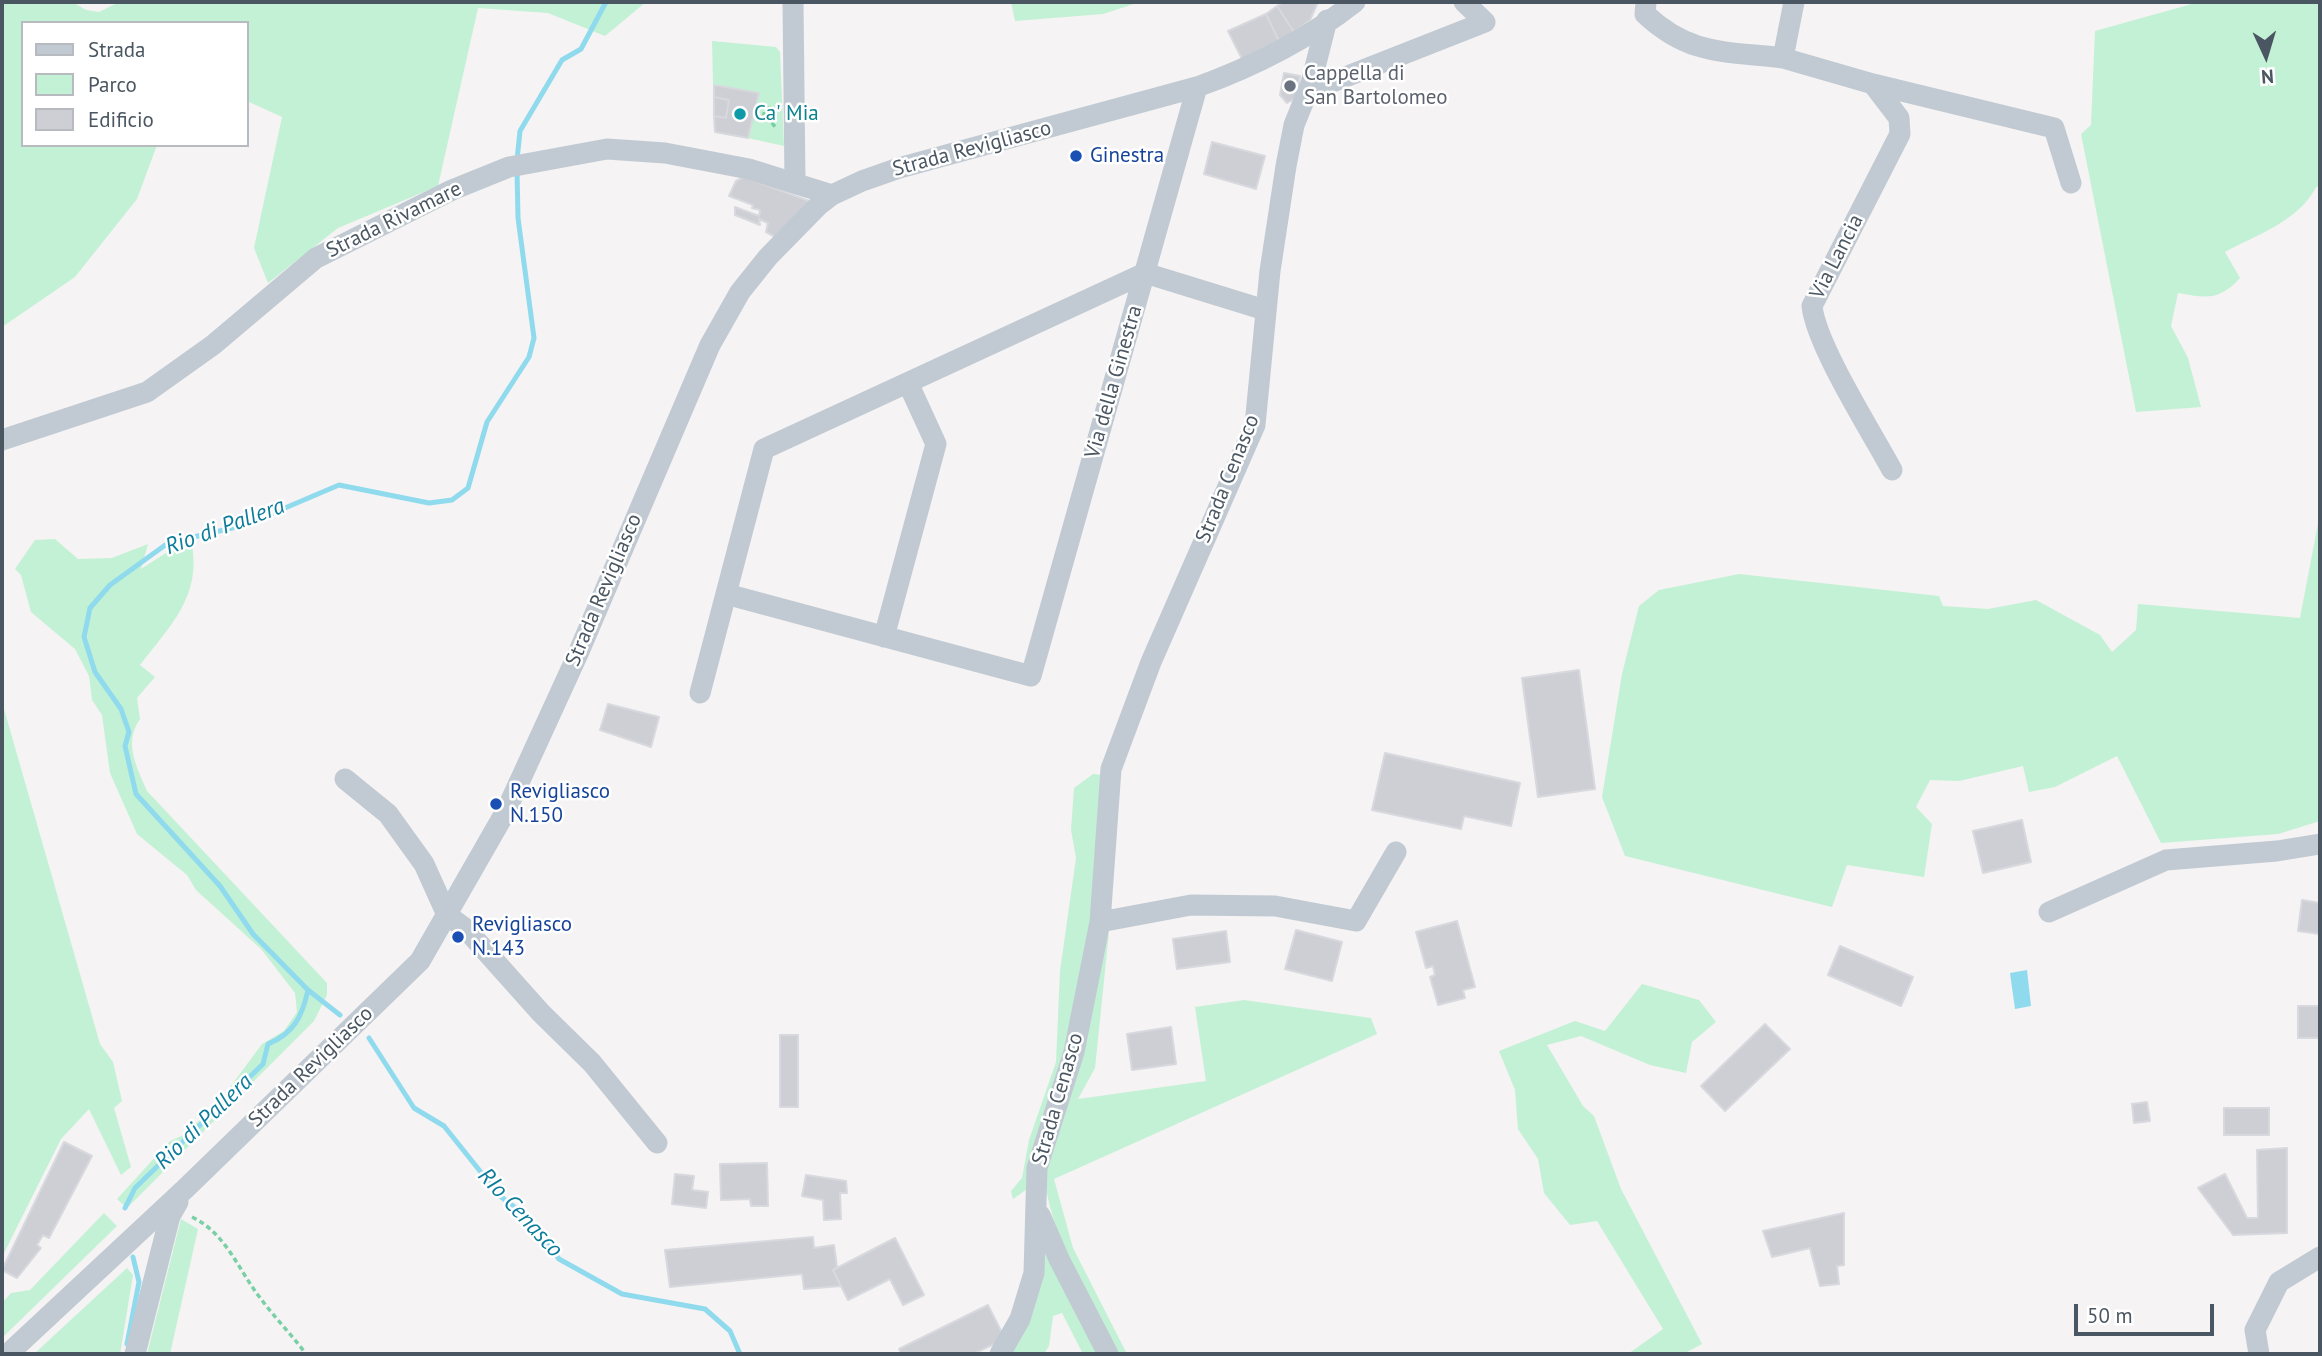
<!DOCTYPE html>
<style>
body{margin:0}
#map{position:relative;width:2322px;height:1356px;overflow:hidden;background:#f5f3f3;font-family:"PT Sans",sans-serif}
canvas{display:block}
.frame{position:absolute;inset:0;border:4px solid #4a5661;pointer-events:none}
.legend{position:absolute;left:21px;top:21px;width:228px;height:126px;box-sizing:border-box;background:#fff;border:2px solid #b7bbc0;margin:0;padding:9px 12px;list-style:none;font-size:21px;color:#4a5661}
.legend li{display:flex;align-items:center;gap:14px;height:35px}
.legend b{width:35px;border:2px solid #b7bbc0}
.north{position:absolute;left:2231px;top:21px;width:70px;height:70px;-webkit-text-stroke:5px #fff;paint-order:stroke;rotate:176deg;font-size:19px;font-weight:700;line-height:28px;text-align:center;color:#4a5661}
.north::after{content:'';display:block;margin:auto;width:24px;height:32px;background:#4a5661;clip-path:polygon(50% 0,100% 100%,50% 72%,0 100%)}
.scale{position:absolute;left:2074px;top:1304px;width:140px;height:32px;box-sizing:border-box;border:4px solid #4a5661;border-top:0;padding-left:9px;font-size:21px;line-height:24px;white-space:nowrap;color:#4a5661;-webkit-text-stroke:5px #fff;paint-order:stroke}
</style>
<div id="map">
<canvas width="2322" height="1356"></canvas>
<div class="frame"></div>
<ul class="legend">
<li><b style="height:9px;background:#c1cad2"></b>Strada</li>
<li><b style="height:19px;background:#c3f1d5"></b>Parco</li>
<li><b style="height:19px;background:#cdcfd5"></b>Edificio</li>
</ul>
<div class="north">N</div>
<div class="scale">50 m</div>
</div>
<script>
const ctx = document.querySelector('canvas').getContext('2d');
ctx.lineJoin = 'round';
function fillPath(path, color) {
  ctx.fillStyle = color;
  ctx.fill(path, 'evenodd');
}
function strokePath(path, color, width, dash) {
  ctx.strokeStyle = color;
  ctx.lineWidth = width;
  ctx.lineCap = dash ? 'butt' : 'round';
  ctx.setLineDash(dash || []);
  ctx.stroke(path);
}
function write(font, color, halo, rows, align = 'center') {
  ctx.font = font + ' "PT Sans",sans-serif';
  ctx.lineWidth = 5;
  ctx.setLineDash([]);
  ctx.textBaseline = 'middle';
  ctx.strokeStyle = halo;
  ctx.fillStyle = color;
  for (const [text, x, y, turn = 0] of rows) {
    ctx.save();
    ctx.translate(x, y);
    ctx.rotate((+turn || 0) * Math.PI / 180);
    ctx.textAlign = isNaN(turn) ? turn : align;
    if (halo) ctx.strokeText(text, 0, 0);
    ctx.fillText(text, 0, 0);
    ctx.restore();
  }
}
fillPath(new Path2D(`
 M2 2H72L86 10 99 12 119 2H646L605 36 548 13 478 8 438 186 338 228 268 283 254 248 282 117 247 101V23H23V145H157L137 199 75 277 2 327Z
 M1011 2H1140L1103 14 1015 21Z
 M2199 2H2320V186L2316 187C2299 221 2256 235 2225 252L2240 278C2219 301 2206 298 2178 293L2171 326 2188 358 2201 407 2136 412 2081 134 2091 125 2095 31Z
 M712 41 776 47 780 52 784 146 748 138 758 93 713 84Z
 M2320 513V821L2278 834 2161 843 2117 756 2055 787 2029 792 2023 766 1959 781 1930 780 1916 807 1932 824 1924 877 1847 865 1832 907 1625 856 1602 797 1622 674 1639 606 1659 590 1739 574 1939 596 1943 606 1988 609 2036 600 2100 635 2112 652 2136 630 2138 604 2300 618Z
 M55 539 78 559 112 558 148 544 141 569 169 551 192 545C201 597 170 626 140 665L155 677 137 698 140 719C123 743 137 767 147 791L327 983V995L314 1021 127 1208 117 1199 170 1141 186 1134 225 1094 262 1044 284 1031 297 1012 295 993 261 949 196 890 187 875 137 834 110 773 102 715 92 700 89 676 75 649 31 612 21 575 15 569 35 540Z
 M2 702 100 1044 113 1062 122 1101 114 1108 131 1167 121 1175 89 1109 61 1139 2 1257Z
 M1093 774 1103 775 1092 923 1069 1052 1027 1189 1013 1199 1011 1191 1022 1178 1029 1140 1056 1062 1060 971 1076 858 1071 830 1074 788Z
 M1109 932 1095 1068 1078 1099 1206 1081 1195 1007 1244 1000 1371 1018 1377 1034 1054 1179 1073 1248 1127 1354H1114C1084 1295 1052 1238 1043 1171Z
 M1642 984 1699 1000 1716 1022 1692 1042 1686 1073 1650 1065 1581 1036 1547 1045 1583 1106 1594 1116 1621 1189 1702 1344 1683 1354H1628L1663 1329 1597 1221 1570 1225 1544 1193 1538 1159 1518 1129 1515 1090 1499 1051 1575 1021 1605 1031Z
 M104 1213 117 1226 2 1338V1303L11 1293 30 1290Z
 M181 1219 198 1229 170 1354H147Z
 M1043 1245 1099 1354H1083L1062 1313 1053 1316 1049 1346 1044 1354H1008Z
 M127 1268 133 1275 120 1354H34Z`), '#c3f1d5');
fillPath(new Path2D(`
 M2027 970 2031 1006 2015 1009 2010 973Z`), '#90daee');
strokePath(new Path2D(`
 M517 160 520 131 562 60 581 49 606 2
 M308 990 340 1015
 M369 1038 414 1108 444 1126 500 1196 530 1219 559 1259 622 1294 705 1309 730 1331 740 1354
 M125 1208 135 1188 263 1064 268 1044C294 1033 302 1017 308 990L253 934 220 886 136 794 125 746 129 732 121 709 95 672 84 637 90 608 110 585 168 543 245 525 339 485 429 503 452 500 468 488 487 422 529 357 534 338 518 218 517 170
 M127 1344 139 1282 133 1257`), '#90daee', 5);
const building = new Path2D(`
 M1284 2H1318L1310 20 1294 32 1277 6Z
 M1277 6 1294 32 1279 41 1266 14Z
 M1266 14 1279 41 1242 59 1228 31Z
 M1284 73 1300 76 1296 98 1287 103 1280 95Z
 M714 85 759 93 748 138 715 132 714 116 726 118 729 100 714 97Z
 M714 97 729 100 726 118 714 116Z
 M1212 142 1265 156 1256 189 1204 174Z
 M744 177 809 201 781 240 766 232 768 223 759 219 760 225 735 215V207L759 216 760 210 752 208 753 205 729 196 736 181Z
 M1579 670 1595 789 1538 797 1522 678Z
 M608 704 659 717 651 747 600 730Z
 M1385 753 1520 783 1511 826 1464 816 1461 829 1372 810Z
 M2022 820 2031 862 1983 873 1973 831Z
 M2302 900 2320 903V934L2298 931Z
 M1457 921 1475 987 1463 990 1465 998 1438 1005 1430 977 1435 975 1433 966 1426 968 1416 932Z
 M1296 930 1342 942 1332 981 1285 969Z
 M1226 931 1230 962 1177 969 1173 939Z
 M1840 946 1913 977 1901 1006 1828 975Z
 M2298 1006H2320V1038H2298Z
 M1765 1024 1790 1049 1725 1111 1701 1086Z
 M1171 1027 1176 1064 1132 1070 1127 1034Z
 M780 1035H798V1107H780Z
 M2147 1102 2150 1121 2134 1123 2132 1104Z
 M2224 1108H2269V1135H2224Z
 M64 1142 92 1156 49 1238 43 1235 37 1245 41 1248 17 1278 2 1270Z
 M2287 1148V1233L2233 1235 2198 1188 2225 1174 2247 1218H2258L2257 1150Z
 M767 1163 768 1206H751L750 1199 721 1200 720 1164Z
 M675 1174 694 1176 692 1190 708 1192 706 1208 672 1204Z
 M806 1175 846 1181 847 1193H840L841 1219 824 1220 823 1200 802 1196Z
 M1844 1213V1265L1837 1266 1839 1284 1820 1286 1810 1248 1772 1257 1763 1231Z
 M813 1237 814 1248 834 1245 837 1267 833 1270 841 1286 804 1289 802 1274 670 1287 665 1250Z
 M895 1238 924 1295 903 1305 890 1279 848 1300 833 1270Z
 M988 1305 1005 1339 973 1354H901L899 1349Z`);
fillPath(building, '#cdcfd5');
strokePath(building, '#d7d9de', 2);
strokePath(new Path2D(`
 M769 106 771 121 775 127
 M754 112 770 115
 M192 1217C227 1234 238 1270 261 1299 275 1318 292 1335 306 1354`), '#7ad0a6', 3.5, [5, 3.5]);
strokePath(new Path2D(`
 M793 2 795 183
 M1646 2 1645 14C1690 56 1725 51 1783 58L1794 2
 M1783 58 1873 84 2054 128 2071 183
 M1311 83H1330L1485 22 1464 2
 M1873 84 1899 118 1900 134 1812 306C1816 345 1871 431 1892 470
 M2 440 147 392 213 345 316 258 452 190 509 167 607 149 665 153 749 169 832 195
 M726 594 1031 676 1197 87
 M884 637 936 444 908 383
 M700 693 764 449 1145 273 1265 310
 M345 779 388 814 424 864 447 915 466 929 541 1013 592 1063 657 1143
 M2049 912 2166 860 2277 851 2320 844
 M1100 922 1191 905 1275 906 1356 921 1396 852
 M1040 1215 1059 1259 1108 1354
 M8 1354 185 1189 420 961 506 811 577 656 710 345 740 292 768 257 819 205 832 195 862 181 899 168 1197 87C1255 66 1307 40 1355 2
 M135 1354 170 1216 178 1202
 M1000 1354 1020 1319 1034 1273 1037 1168 1074 1052 1100 922 1111 769 1151 662 1255 425 1270 271 1286 166 1294 125 1311 83 1327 20
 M2259 1354 2255 1330 2279 1282 2320 1257`), '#c1cad2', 21);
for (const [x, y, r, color] of [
 [1290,86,7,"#6b7280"],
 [740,114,7,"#0f9aa8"],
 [1076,156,7,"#1a4fb4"],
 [496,804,7,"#1a4fb4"],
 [458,937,7,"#1a4fb4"]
]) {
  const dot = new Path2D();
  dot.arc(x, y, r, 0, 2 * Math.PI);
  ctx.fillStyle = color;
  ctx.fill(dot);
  strokePath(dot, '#fff', 2.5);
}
write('21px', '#5b616d', '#fff', [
 ["Cappella di",1304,74],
 ["San Bartolomeo",1304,98]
], 'left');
write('21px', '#0d838f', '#fff', [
 ["Ca' Mia",754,114]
], 'left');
write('21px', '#4a5661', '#fff', [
 ["Strada Revigliasco",972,149,-15],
 ["Strada Rivamare",394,220,-26],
 ["Via Lancia",1837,257,-63],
 ["Via della Ginestra",1114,382,-74],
 ["Strada Cenasco",1228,479,-68],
 ["Strada Revigliasco",604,590,-67],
 ["Strada Revigliasco",311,1067,-44],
 ["Strada Cenasco",1058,1099,-74]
]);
write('21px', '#164399', '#fff', [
 ["Ginestra",1090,156],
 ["Revigliasco",510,792],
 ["N.150",510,816],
 ["Revigliasco",472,925],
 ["N.143",472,949]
], 'left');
write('italic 23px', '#0c7c9b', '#fff', [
 ["Rio di Pallera",225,527,-20],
 ["Rio di Pallera",204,1122,-44],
 ["RIo Cenasco",520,1213,47]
]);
</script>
